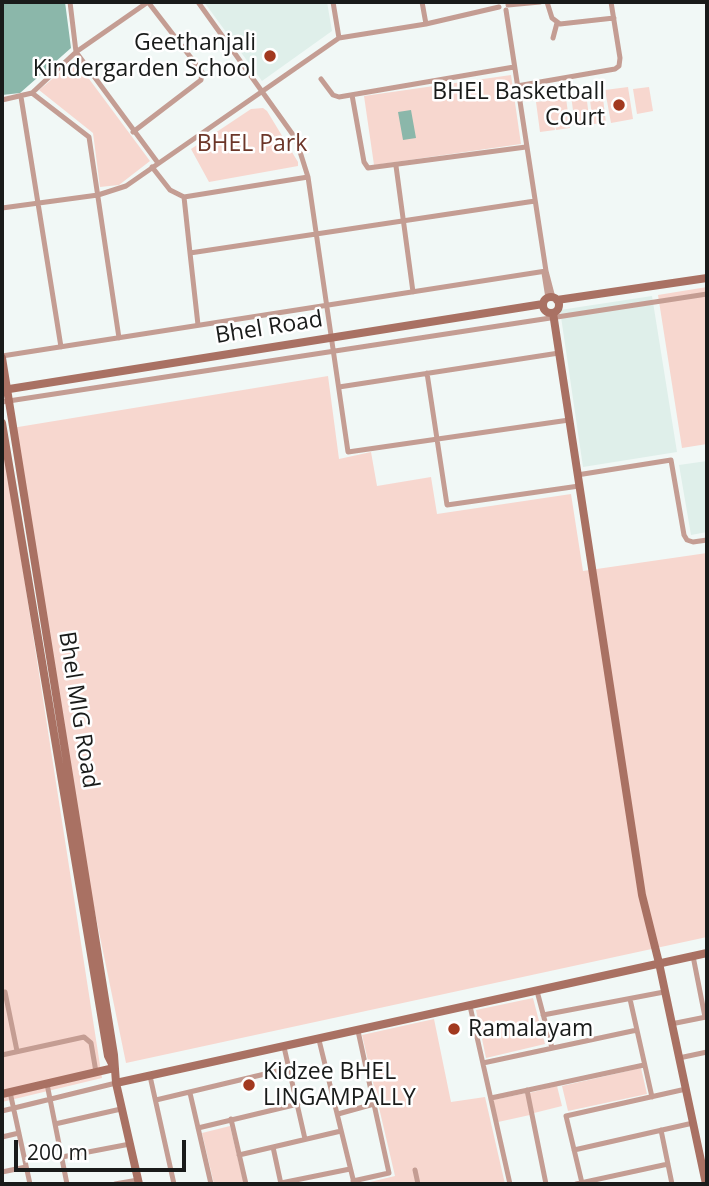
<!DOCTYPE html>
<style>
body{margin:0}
#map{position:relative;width:709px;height:1186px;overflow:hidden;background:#f1f8f6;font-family:"Open Sans",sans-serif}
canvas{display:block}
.frame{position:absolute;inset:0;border:4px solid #191b1a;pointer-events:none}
.scale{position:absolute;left:14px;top:1140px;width:172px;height:32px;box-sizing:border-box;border:4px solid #191b1a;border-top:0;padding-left:9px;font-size:21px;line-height:24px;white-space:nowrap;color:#191b1a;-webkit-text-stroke:5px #fff;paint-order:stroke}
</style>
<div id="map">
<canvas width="709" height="1186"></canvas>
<div class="frame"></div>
<div class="scale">200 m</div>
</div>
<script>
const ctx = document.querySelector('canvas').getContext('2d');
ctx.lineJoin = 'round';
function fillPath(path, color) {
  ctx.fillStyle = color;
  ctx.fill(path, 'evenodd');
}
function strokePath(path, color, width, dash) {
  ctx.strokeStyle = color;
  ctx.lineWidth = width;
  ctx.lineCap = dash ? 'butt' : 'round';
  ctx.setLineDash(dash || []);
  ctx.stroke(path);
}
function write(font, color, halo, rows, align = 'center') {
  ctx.font = font + ' "Open Sans",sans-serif';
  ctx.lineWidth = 5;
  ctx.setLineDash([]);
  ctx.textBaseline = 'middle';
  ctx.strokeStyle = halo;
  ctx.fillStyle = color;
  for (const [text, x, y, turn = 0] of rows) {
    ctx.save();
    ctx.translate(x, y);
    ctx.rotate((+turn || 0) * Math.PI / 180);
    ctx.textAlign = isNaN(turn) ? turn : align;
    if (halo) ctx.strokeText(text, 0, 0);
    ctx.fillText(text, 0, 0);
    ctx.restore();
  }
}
fillPath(new Path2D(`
 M204 2H327L332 31 262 81Z
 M652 296 677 452 583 467 560 310Z
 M707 461V532L691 535 679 465Z`), '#dfefea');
fillPath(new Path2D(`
 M75 60 150 161 119 185 100 187 93 133 39 90Z
 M511 75 521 144 374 165 364 96Z
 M628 87 633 119 611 123 605 90Z
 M649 87 653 111 637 114 633 89Z
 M602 90 606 123 593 124 589 92Z
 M586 93 590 125 575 126 571 95Z
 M566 98 570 128 556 130 554 121 555 130 540 132 536 102Z
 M263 108 267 111 298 162V166L209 182 191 149 251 109Z
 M707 287V444L682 448 658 295Z
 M328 376 339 459 371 452 377 486 431 477 437 514 571 494 583 571 707 553V937L126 1063 78 830 12 428Z
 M2 436 102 1078 2 1102Z
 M533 998 545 1044 486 1058 476 1010Z
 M434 1019 451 1102 485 1097 505 1184H362L395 1176 362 1035Z
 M641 1068 647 1094 568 1111 562 1086Z
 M557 1086 562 1106 534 1113 529 1093Z
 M526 1093 530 1115 498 1122 493 1100Z
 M230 1126 244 1184H214L202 1133Z`), '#f7d7cf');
fillPath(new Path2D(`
 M2 2H65L71 48 20 93 2 95Z
 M411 110 416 138 403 140 398 112Z`), '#8bb7aa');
strokePath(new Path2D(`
 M70 2 76 52 158 163
 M198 2 296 139 308 177 348 452 569 420
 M333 2 339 38
 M422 2 426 24
 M547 2 552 18 560 24 614 18
 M508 5 540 2
 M506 10 546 271 553 298
 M553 38 557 23
 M321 79 333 95 339 97 514 67
 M517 86 615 69 619 66 620 58 611 2
 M32 93 89 137 119 338
 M352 95 364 162 368 168 526 147
 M21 97 61 347
 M2 100 32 93 76 52 148 2
 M133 132 201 80 202 72 148 2
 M396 166 413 292
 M152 167 170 190 184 197 308 177
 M184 197 190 253
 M2 208 98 195 126 186 339 38 426 24 499 7
 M546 271 544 273 548 298
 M198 325 190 253 535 201
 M2 356 546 271
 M427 373 447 505 579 486
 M339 387 559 353
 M2 402 707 294
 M577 475 671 460 684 535 687 540 693 542 707 540
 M693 956 705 1017
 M537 991 552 1048
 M5 992 17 1051
 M630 999 652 1097
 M470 1006 510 1184
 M543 1015 664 992
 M671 1024 706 1017
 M319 1040 354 1183
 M284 1047 305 1139
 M2 1055 84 1037 91 1043 96 1072
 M679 1058 707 1052
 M483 1063 637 1030
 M150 1076 174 1184
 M47 1084 67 1184
 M527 1090 546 1184
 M10 1092 30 1184
 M190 1093 211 1184
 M491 1098 644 1065
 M156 1100 290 1068
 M2 1111 116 1083
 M338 1114 374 1104
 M231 1119 246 1184
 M55 1124 121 1109
 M198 1128 298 1104
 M661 1130 672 1184
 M2 1137 19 1133
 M273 1147 281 1184
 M574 1150 693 1123
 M239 1155 341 1131
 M62 1157 130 1144
 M415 1170 418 1184
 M2 1172 26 1167
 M353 1181 389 1173 358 1031
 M281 1183 350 1169
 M582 1183 566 1116 686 1089
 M115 1184 138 1180
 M576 1184 668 1164`), '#c49d93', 5);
strokePath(new Path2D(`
 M543 305a8 8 0 1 1 16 0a8 8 0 1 1-16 0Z
 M557 300 707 278
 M553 313 642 895 659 963 706 1184
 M2 358 114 1055 116 1083 139 1184
 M3 390 543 304
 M2 423 108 1056 113 1066
 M116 1083 707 953
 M2 1094 114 1068`), '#a97163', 8);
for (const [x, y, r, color] of [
 [270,56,7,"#a2391f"],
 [619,105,7,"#a2391f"],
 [454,1029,7,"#a2391f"],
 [249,1085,7,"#a2391f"]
]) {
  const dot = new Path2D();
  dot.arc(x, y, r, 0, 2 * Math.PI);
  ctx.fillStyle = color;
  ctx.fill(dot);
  strokePath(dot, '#fff', 2.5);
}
write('23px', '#191b1a', '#fff', [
 ["Geethanjali",256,43],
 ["Kindergarden School",256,69],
 ["BHEL Basketball",605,92],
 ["Court",605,118],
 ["Ramalayam",468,1029,"left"],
 ["Kidzee BHEL",263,1072,"left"],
 ["LINGAMPALLY",263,1098,"left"]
], 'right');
write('23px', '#6c3629', '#fff', [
 ["BHEL Park",252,144]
]);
write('23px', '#191b1a', '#fff', [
 ["Bhel Road",269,328,-9],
 ["Bhel MIG Road",78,710,81]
]);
</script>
